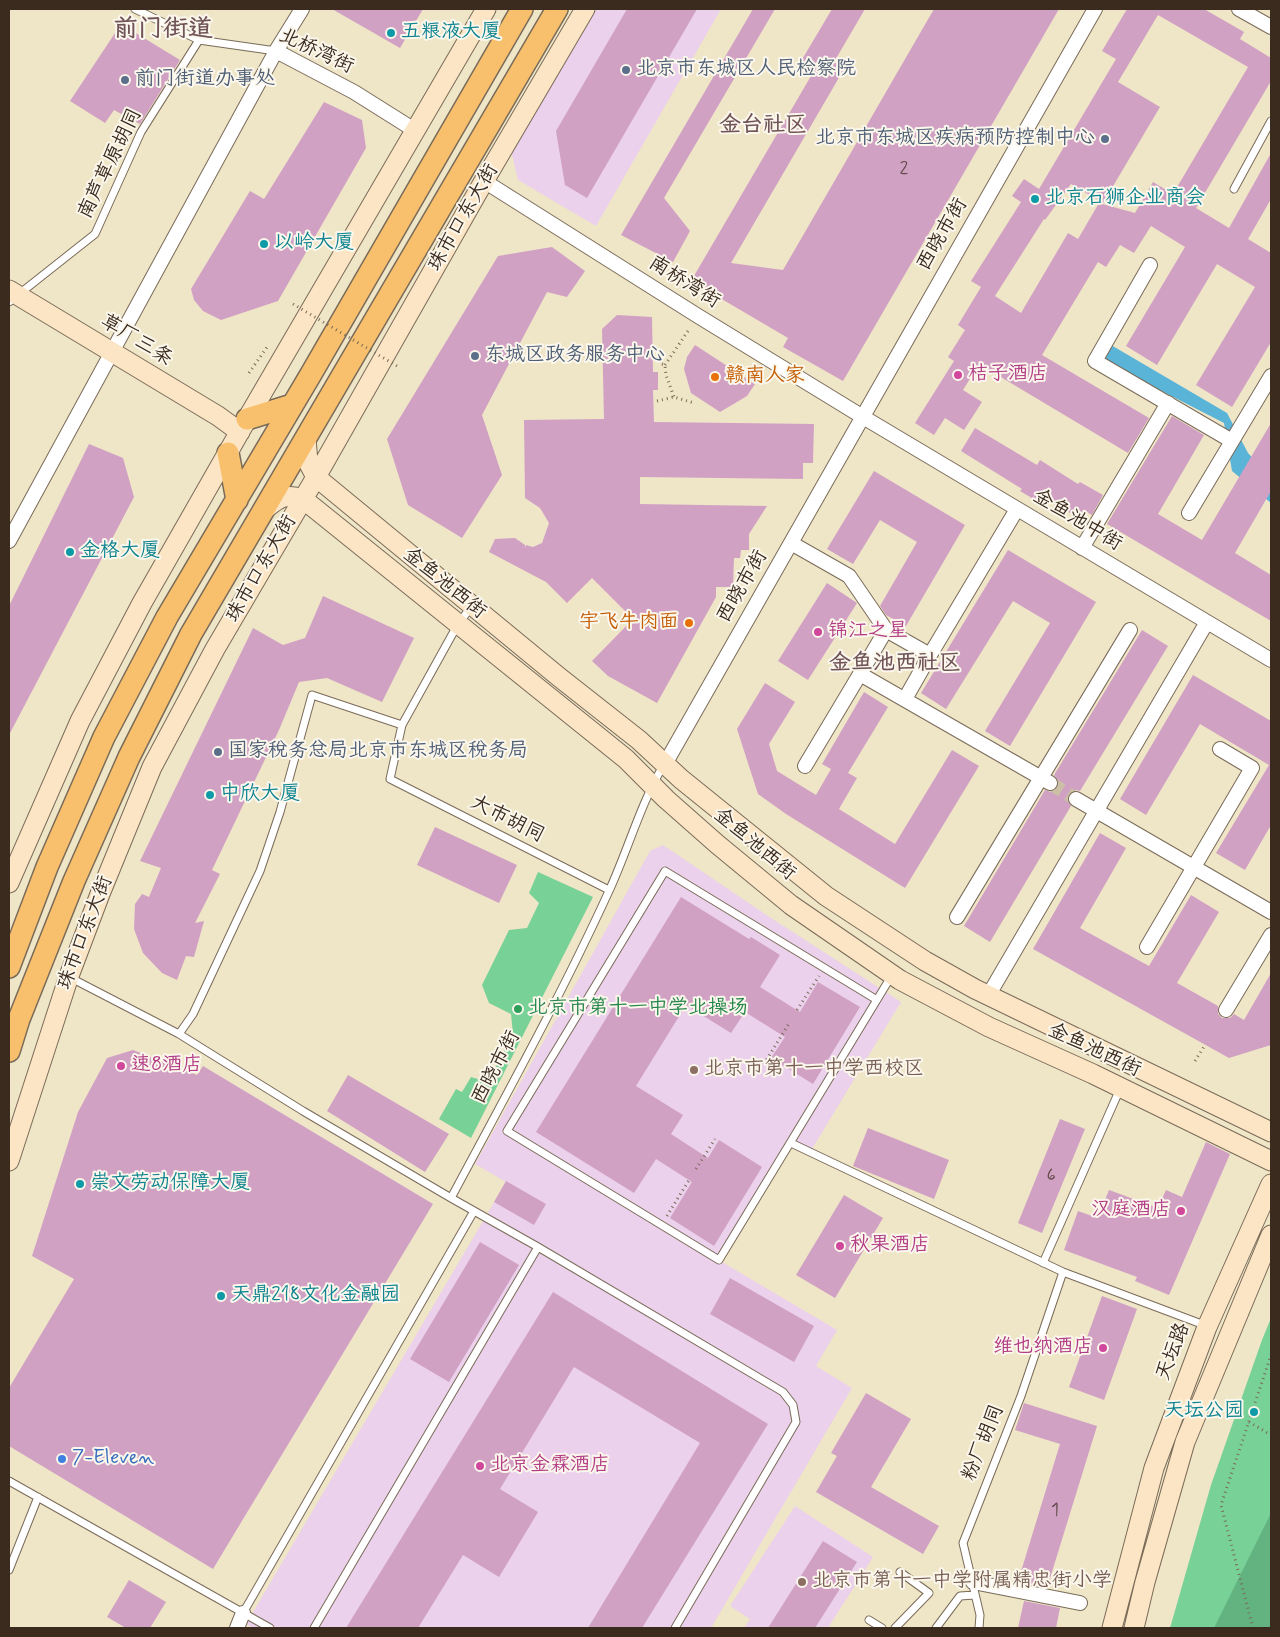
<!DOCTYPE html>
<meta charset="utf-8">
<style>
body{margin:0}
#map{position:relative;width:1280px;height:1637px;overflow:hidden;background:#efe5c7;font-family:Mynerve,sans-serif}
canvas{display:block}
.frame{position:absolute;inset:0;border:10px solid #3b2a1e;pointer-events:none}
</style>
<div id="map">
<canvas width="1280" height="1637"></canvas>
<div class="frame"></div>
</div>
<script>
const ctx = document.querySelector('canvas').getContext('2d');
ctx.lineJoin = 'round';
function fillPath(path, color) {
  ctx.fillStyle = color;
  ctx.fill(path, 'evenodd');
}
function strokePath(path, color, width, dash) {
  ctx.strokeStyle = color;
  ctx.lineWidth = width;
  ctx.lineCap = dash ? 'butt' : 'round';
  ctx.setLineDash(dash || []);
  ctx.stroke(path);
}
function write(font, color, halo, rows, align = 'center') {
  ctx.font = font + ' Mynerve,"LXGW WenKai TC",sans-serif';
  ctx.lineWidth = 4;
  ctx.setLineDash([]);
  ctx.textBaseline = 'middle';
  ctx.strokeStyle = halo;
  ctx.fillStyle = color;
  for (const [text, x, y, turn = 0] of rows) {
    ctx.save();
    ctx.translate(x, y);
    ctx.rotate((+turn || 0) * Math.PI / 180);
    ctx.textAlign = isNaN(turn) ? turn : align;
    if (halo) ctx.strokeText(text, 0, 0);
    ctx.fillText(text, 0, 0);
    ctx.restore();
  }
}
fillPath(new Path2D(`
 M595 9H721L596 226 518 180 511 150Z
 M663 845 765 914 901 1002 812 1149 795 1142 722 1262 837 1330 816 1366 852 1388 711 1628H253L246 1624 506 1182 475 1164 650 851Z
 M795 1506 873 1557 828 1628H744L750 1619 730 1606Z`), '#ebd1eb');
fillPath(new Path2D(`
 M538 872 593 897 471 1138 439 1119 456 1089 462 1092 471 1077 488 1082 513 1034 511 1014 489 1003 482 985 509 930 527 928 539 903 529 893Z
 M1271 1318V1628H1170L1211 1485 1262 1340Z`), '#78d197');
fillPath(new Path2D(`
 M1271 1513V1628H1214Z`), '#62b380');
fillPath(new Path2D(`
 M1111 345 1227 413 1248 453 1271 478V503L1232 471 1224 423 1101 360Z`), '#5ab4d8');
fillPath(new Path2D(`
 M332 9H423L400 48Z
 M627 9H697L587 198 565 185 556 131Z
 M753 9H775L664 198 690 231 673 262 621 235Z
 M832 9H865L834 62 844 69 731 263 783 270 934 9H1059L843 381 783 347 788 338 691 281 811 76 797 68Z
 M1127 9H1204L1244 32 1240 39 1271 58V81L1196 208 1229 228 1271 153V199L1248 239 1271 253V342L1232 407 1196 385 1255 287 1217 264 1157 365 1126 346 1185 247 1151 226 1134 253 1120 245 1106 267 1098 262 1042 355 1149 418 1128 453 979 364 963 390 982 402 964 430 945 418 934 435 915 423 954 361 948 357 965 330 958 325 981 287 971 281 1021 202 1012 196 1024 179 1039 189 1116 59 1102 51ZM1158 15 1248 67 1173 194 1153 182 1135 213 1099 203 1078 239 1068 233 1021 313 995 296 1044 219 1045 220 1071 184 1103 203 1160 107 1118 82Z
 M121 24 180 60 140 124 114 110 105 123 70 101Z
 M324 102 362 120 366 148 278 301 221 320 203 311 194 300 191 289 250 191 264 199Z
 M552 247 585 271 567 297 547 292 482 415 502 475 462 538 408 505 387 439 498 256Z
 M617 315 652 317 653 372H658V390H653L654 422 814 424 813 463H803V479L640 477V504L767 506 749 534V550H741L740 558H734L733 587H716V597L657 703 608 676 592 661 633 619 592 578 567 603 546 582 489 552 495 539 515 538 525 545 526 548V545L533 547 542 543 549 523 540 508 525 498 524 420 604 419 602 329Z
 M695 345 755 384 747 396 720 412 691 393 684 369 687 357Z
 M1172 416 1204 435 1158 514 1202 540 1271 423V491L1235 553 1271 575V621L1107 524Z
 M975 428 1037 465 1040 460 1078 484 1080 482 1103 495 1092 515 1087 512 1083 520 1048 501 1045 506 1020 491 1022 489 961 451Z
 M89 444 123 458 134 497 9 735V606Z
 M874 471 965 525 906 626 886 615 880 606 917 542 880 520 853 564 827 549Z
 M1008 550 1096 602 1010 746 985 731 1050 623 1013 601 946 709 921 693Z
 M827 583 857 603 808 680 778 661Z
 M323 596 414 638 382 702 327 678 299 682 279 730 212 870 220 874 195 923 204 921 194 957 186 956 177 980 162 973 143 953 134 929 135 904 142 894 149 897 161 868 140 861 253 628 283 645 305 638Z
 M1142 630 1168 646 1080 791 1076 790 1069 794 1067 799 1071 806 990 942 964 926 1045 790 1051 792 1057 788 1059 782 1054 775Z
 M1193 675 1271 721V825L1245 870 1216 853 1269 765 1200 724 1146 815 1120 799Z
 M765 683 795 702 769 744 777 771 816 795 831 769 822 764 864 692 888 707 848 773 857 778 839 809 895 844 952 750 979 766 905 888 786 814 758 794 737 729Z
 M435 827 517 865 499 903 417 865Z
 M1100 833 1126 848 1080 928 1149 966 1191 895 1219 912 1177 983 1218 1006V1014L1222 1018H1230L1234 1014 1244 1020 1271 973V1045L1229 1058 1033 949Z
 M681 897 749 939 751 937 780 955 760 987 800 1012 818 982 860 1007 813 1084 771 1058 785 1037 745 1012 731 1033 686 1005 636 1086 683 1115 671 1134 708 1158 719 1140 762 1167 714 1246 670 1218 692 1182 656 1159 634 1193 536 1132Z
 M133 1050 197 1075 203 1066 433 1204 213 1569 9 1446V1388L74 1279 32 1256 78 1112 107 1058Z
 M348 1075 449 1134 425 1172 327 1111Z
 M1060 1119 1085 1129 1042 1233 1018 1223Z
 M868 1128 949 1160 934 1199 853 1166Z
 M1206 1142 1230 1154 1169 1295 1135 1281 1137 1277 1064 1250 1078 1211 1098 1218 1109 1190 1158 1208 1166 1190 1182 1197Z
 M506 1181 546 1204 534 1225 494 1202Z
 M844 1195 883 1218 835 1298 796 1275Z
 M480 1242 519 1265 449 1382 410 1359Z
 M730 1278 814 1326 794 1362 710 1314Z
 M553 1292 768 1424 642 1628H588L700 1443 574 1367 500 1489 538 1512 499 1577 463 1555 418 1628H346Z
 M1102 1296 1137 1309 1104 1400 1069 1387Z
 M866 1393 911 1419 871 1487 939 1526 923 1554 816 1492 837 1456 831 1453Z
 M1024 1403 1097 1426 1047 1588 1028 1584 1029 1581 1019 1578 1060 1444 1015 1430Z
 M823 1541 857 1562 815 1628H768Z
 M129 1580 166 1602 150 1628H126L107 1617Z
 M1024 1601 1060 1608 1056 1628H1018Z`), '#d1a1c4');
strokePath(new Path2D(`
 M1050 783 1076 799`), '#cbc0a5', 14, [14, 7]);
const lane = new Path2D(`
 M135 9 199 40 276 51
 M1234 189 1271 121
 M9 302 95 234 141 132 199 40
 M402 725 458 624 472 606
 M69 977 179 1034 303 1111 451 1198 538 1247 783 1392 793 1405 796 1422 675 1628
 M877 1000 665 871 507 1131 719 1260 892 975
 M179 1034 193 1014 260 871 280 812 312 695 402 725 390 779 609 890
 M791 1143 1063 1272 1207 1326
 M451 1198C505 1097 561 996 609 891 628 850 640 805 663 766
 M1043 1263 1120 1089
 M9 1481 270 1628
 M9 1570 38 1497
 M243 1613 474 1211
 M869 1620 882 1628
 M314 1628 538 1247
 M895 1628 929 1593 900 1572
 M936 1628 960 1596 975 1595
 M979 1628 980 1615 963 1543 1021 1396 1063 1272`);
const street = new Path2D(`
 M1239 9 1271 27
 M276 51 354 92 416 131
 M484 181 698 316 863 417 1271 660
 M1150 265 1095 361 1232 441
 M1189 513 1271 376
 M9 541 276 51 302 9
 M791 543 849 576 886 630
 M1082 548 1168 403
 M930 655 1017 509
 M905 699 930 655 886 630 860 674 1050 783
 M665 764 1095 9
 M805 766 860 674
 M1076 799 1271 912
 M957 917 1130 630
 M1147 947 1252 768 1220 749
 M988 996 1207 622
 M1226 1010 1271 935
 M973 1582 1080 1603
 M237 1628 243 1613`);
const secondary = new Path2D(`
 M9 290 218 416 240 432
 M306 439 308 462 316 477 559 677 639 740 681 779 826 896 925 961 975 989 1271 1132
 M264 510C279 498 284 493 303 499L626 759 666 799 717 844 791 905 900 980 989 1027 1093 1074 1271 1161
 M9 883 80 721 142 603 247 419 486 9
 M9 1161 69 976 100 894 152 767 215 649 316 477 484 181 585 9
 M1112 1628 1154 1468 1207 1327 1271 1184
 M1134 1628 1145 1582 1185 1442 1271 1235`);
const primary = new Path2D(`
 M247 419 292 405
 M228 453 237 500
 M9 967 47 867 104 737 167 617 311 374 522 9
 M9 1051 19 1019 74 881 129 757 191 634 557 9`);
strokePath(lane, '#7a6b59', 9);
strokePath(street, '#7a6b59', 16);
strokePath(secondary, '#7a6b59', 21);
strokePath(primary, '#7a6b59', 24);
strokePath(new Path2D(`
 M662 364 665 365 666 375 674 397
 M665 365 690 328
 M249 373 267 347
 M657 401 674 397 694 403
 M797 1010 819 976
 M1195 1061 1205 1045
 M764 1064 790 1022
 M696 1169 715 1139
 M667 1216 689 1180
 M1249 1422 1271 1435
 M1253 1628 1221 1505 1271 1355`), '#7a6b59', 3, [1, 4]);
strokePath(lane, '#fff', 7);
strokePath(street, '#fff', 14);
strokePath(secondary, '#fce5c4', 19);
strokePath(primary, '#f8bf6c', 21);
strokePath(new Path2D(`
 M293 304 397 366`), '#7a6b59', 3, [1, 4]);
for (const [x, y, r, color] of [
 [391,33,5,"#0f9aa8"],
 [626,70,5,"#5c6f8a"],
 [125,80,5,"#5c6f8a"],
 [1105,139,5,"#5c6f8a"],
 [1035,199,5,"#0f9aa8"],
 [264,244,5,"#0f9aa8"],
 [475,356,5,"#5c6f8a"],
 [958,375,5,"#d1479c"],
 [715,377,5,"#e8710a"],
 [70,552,5,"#0f9aa8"],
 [689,623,5,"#e8710a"],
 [818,632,5,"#d1479c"],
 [218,752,5,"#5c6f8a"],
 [210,795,5,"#0f9aa8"],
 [518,1009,5,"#2e9e5b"],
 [121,1066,5,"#d1479c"],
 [694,1070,5,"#8d6e63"],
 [80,1184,5,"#0f9aa8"],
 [1181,1211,5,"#d1479c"],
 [840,1246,5,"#d1479c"],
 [221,1296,5,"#0f9aa8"],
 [1103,1348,5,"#d1479c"],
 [1254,1412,5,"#0f9aa8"],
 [62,1459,5,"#3f7fe0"],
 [480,1466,5,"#d1479c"],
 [802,1582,5,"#8d6e63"]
]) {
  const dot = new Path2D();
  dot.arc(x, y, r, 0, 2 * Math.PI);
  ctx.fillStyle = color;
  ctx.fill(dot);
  strokePath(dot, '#fbf7ec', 2);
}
write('18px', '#604848', null, [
 ["2",904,169],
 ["6",1051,1176],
 ["1",1055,1511]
]);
write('20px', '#0d838f', '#fbf7ec', [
 ["五粮液大厦",401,33],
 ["北京石狮企业商会",1045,199],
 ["以岭大厦",274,244],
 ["金格大厦",80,552],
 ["中欣大厦",220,795],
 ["崇文劳动保障大厦",90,1184],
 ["天鼎218文化金融园",231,1296],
 ["天坛公园",1244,1412,"right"]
], 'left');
write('20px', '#3b2a1e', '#fbf7ec', [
 ["北桥湾街",316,52,25],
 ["南芦草原胡同",111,164,-64],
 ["珠市口东大街",464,218,-60],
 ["西晓市街",943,235,-60],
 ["南桥湾街",684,283,32],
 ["草厂三条",136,341,31],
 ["金鱼池中街",1077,521,31],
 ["珠市口东大街",262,569,-60],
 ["金鱼池西街",444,584,39],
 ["西晓市街",743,587,-60],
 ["大市胡同",507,820,27],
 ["金鱼池西街",754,845,40],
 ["珠市口东大街",86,933,-69],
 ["金鱼池西街",1094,1051,25],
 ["西晓市街",497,1068,-62],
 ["天坛路",1174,1352,-69],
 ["粉厂胡同",984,1443,-68]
]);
write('20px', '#4e5e75', '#fbf7ec', [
 ["北京市东城区人民检察院",636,70],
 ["前门街道办事处",135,80],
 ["北京市东城区疾病预防控制中心",1095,139,"right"],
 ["东城区政务服务中心",485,356],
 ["国家税务总局北京市东城区税务局",228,752]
], 'left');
write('20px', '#b23c85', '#fbf7ec', [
 ["桔子酒店",968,375],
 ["锦江之星",828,632],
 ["速8酒店",131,1066],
 ["汉庭酒店",1171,1211,"right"],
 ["秋果酒店",850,1246],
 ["维也纳酒店",1093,1348,"right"],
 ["北京金霖酒店",490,1466]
], 'left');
write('20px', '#c56008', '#fbf7ec', [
 ["赣南人家",725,377],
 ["宇飞牛肉面",679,623,"right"]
], 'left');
write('20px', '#27864d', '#fbf7ec', [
 ["北京市第十一中学北操场",528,1009]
], 'left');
write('20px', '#785e54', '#fbf7ec', [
 ["北京市第十一中学西校区",704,1070],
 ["北京市第十一中学附属精忠街小学",812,1582]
], 'left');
write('20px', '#366cbe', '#fbf7ec', [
 ["7-Eleven",72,1459]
], 'left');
write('bold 22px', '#705458', '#fbf7ec', [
 ["金台社区",763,126],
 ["金鱼池西社区",895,664]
]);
write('bold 25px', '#705458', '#fbf7ec', [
 ["前门街道",163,31]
]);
</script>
